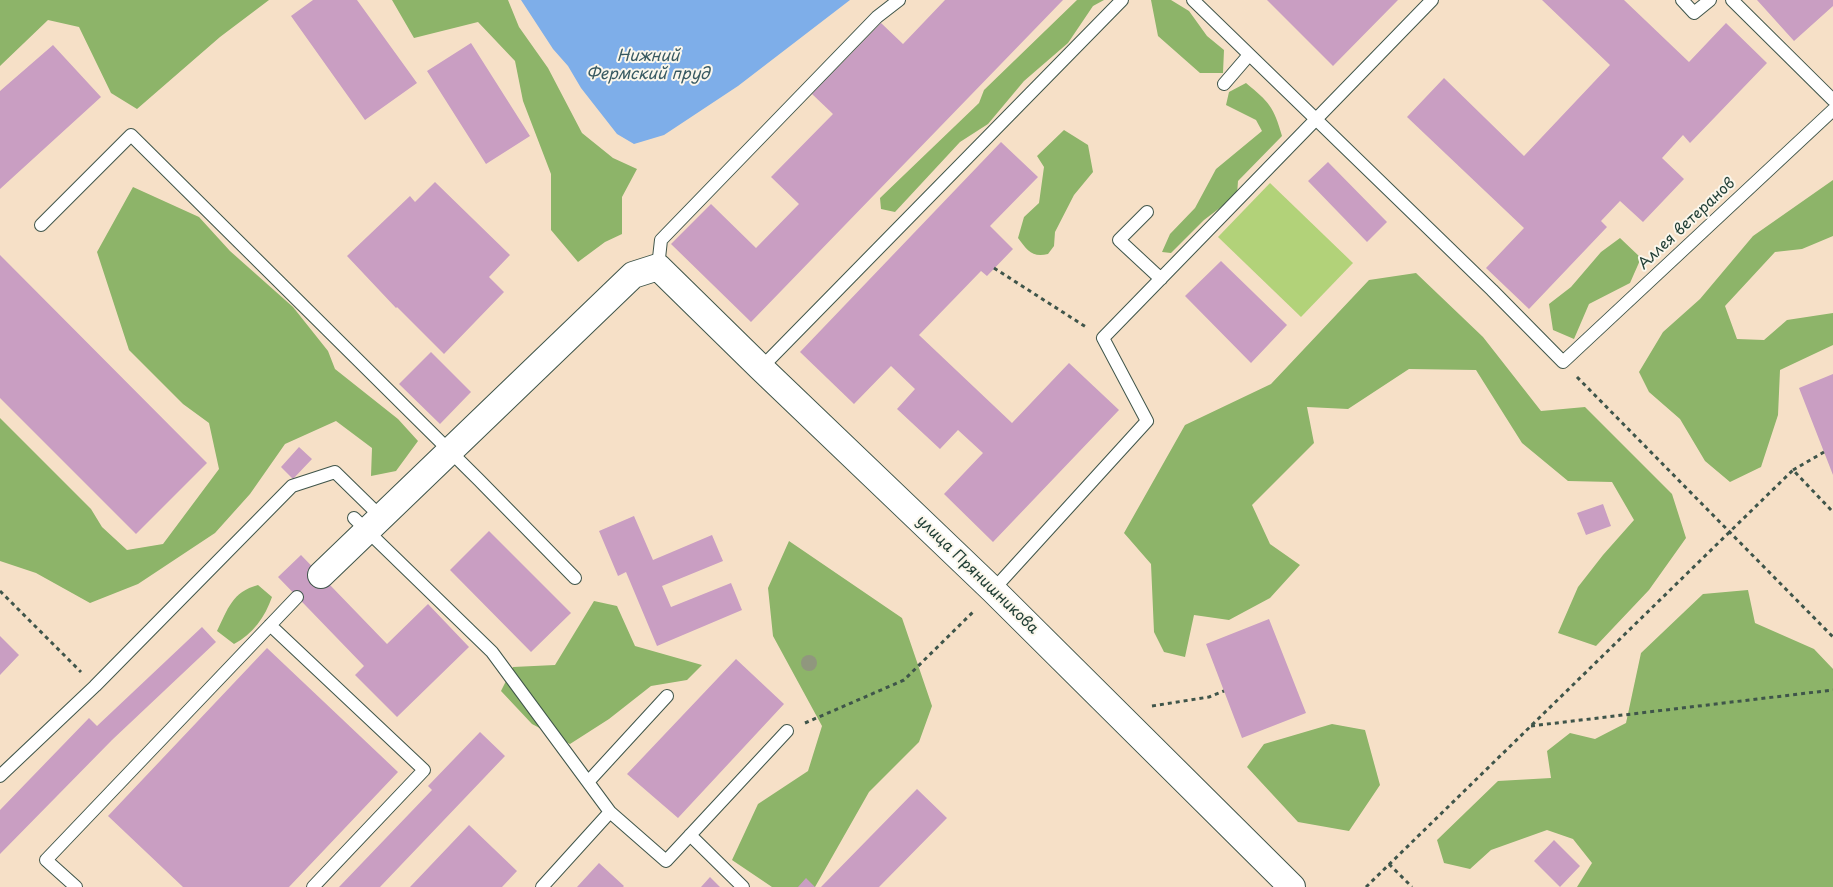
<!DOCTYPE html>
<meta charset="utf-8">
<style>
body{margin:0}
canvas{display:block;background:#f6e0c7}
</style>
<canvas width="1833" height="887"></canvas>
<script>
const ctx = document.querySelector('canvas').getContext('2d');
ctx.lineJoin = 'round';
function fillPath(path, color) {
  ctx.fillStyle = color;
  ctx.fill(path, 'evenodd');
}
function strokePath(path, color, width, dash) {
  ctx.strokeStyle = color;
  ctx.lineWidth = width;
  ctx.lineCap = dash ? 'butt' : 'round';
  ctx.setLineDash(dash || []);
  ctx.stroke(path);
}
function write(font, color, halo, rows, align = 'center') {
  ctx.font = font + ' "Playpen Sans",sans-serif';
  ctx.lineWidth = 4;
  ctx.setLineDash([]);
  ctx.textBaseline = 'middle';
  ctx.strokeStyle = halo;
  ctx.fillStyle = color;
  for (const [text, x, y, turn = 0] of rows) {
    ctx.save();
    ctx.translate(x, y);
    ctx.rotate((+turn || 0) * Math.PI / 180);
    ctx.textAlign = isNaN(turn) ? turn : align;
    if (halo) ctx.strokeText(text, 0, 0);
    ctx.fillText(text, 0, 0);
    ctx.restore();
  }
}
fillPath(new Path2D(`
 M1270 183 1353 263 1301 317 1218 237Z`), '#b2d279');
fillPath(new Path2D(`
 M0 0H269L220 37 137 109 111 93 79 27 48 20 0 66Z
 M392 0H508L519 27 548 68 582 133 613 158 637 169 622 197V234L605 242 578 262 551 230V174L523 101 515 61 478 22 414 38Z
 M1077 0H1104L1093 6 1068 43 1024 81 988 124 960 142 895 212 881 209 880 198 979 103 984 90Z
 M1151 0H1171L1189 11 1207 36 1224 50 1223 73H1200L1158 36Z
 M1246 83C1269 102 1274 107 1282 136L1238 181 1237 195 1204 220 1171 253 1162 252 1170 234 1195 208 1216 169 1262 131 1256 120 1226 105 1229 92Z
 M1064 130 1088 145 1093 172 1074 195 1055 232 1054 246 1048 254C1032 258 1027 250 1018 238L1024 217 1039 203 1044 167 1037 156Z
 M1833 180V236L1802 249 1775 252 1725 306 1737 339 1764 340 1787 320 1833 313V345L1780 370 1778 415 1761 467 1730 482 1705 461 1680 419 1649 392 1639 372 1663 332 1700 299 1753 236Z
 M133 187 199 217 230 251 293 307 328 351 335 369 398 419 418 441 396 471 371 476 372 448 336 421 285 444 250 494 215 533 138 584 90 603 36 573 0 561V418L91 509 102 527 127 550 163 544 219 469 209 423 183 404 129 350 97 252Z
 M1620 238 1641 258 1630 283 1589 304 1574 339 1553 330 1549 304 1571 287 1601 252Z
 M1416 273 1483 337 1541 411 1585 407 1672 494 1686 538 1649 590 1596 646 1558 633 1578 587 1603 555 1634 520 1612 482 1568 481 1522 443 1476 370 1409 369 1348 409 1307 407 1314 443 1252 505 1270 544 1300 565 1270 598 1229 620 1194 615 1185 657 1164 652 1154 632 1151 564 1124 533 1185 425 1271 384 1369 280Z
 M789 541 902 618 932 706 919 742 869 792 815 887H772L732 860 758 804 808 771 822 726 773 636 768 588Z
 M258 585 272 597C265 617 253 634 234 644L217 631C228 609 232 592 258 585Z
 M1748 590 1755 623 1814 649 1833 669V887H1577L1592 863 1573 839 1547 830 1491 850 1470 869 1444 863 1437 840 1498 781 1551 778 1547 751 1570 733 1595 739 1626 723 1641 653 1703 594Z
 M594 601 617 606 635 646 702 665 687 680 651 686 609 719 570 744 532 724 501 691 513 667 555 665Z
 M1332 724 1365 730 1380 785 1349 831 1298 822 1247 767 1264 744Z`), '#8db469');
fillPath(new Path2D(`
 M521 0H850L738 86 664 135 634 144 617 134 581 88 568 66 553 49Z`), '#7eaee9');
fillPath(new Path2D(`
 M313 0H357L417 83 365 120 291 16Z
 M945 0H1063L751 322 671 244 711 204 756 248 799 204 771 177 833 114 812 94 881 23 903 44Z
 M1267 0H1398L1333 66Z
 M1542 0H1624L1689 62 1726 23 1767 63 1690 143 1683 135 1662 158 1684 179 1643 222 1620 201 1601 221 1607 227 1529 309 1486 268 1524 228 1407 117 1444 78 1524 156 1610 65Z
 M1757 0H1833V6L1794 41Z
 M471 43 530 136 486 164 427 71Z
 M53 45 101 97 0 189V91Z
 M1001 142 1038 177 990 226 1013 249 987 276 981 271 919 335 1012 423 1069 363 1119 410 993 542 944 494 983 453 958 430 940 449 897 409 915 389 891 366 854 404 800 352Z
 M1328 162 1387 222 1367 242 1308 181Z
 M435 182 510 255 489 277 504 292 444 354 397 307 402 302 396 308 347 256 410 196 415 202Z
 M0 255 207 463 136 534 0 398Z
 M1221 261 1287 325 1251 363 1185 296Z
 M431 352 471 392 440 424 399 384Z
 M1833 374V475L1799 388Z
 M299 447 312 459 293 479 281 467Z
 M1603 504 1611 526 1586 535 1577 513Z
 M634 516 653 560 712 535 723 561 662 586 671 607 731 583 742 610 657 646 626 572 618 576 599 531Z
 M489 531 571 613 531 652 450 570Z
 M301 555 387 644 428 604 469 647 397 717 355 675 364 666 278 577Z
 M1269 619 1306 713 1242 738 1206 644Z
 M202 627 216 642 112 740 0 854V810L89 718 97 726Z
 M0 636 19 655 0 675Z
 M267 648 398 772 289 887H183L108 816Z
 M736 659 784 704 678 818 627 774Z
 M480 732 505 756 380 887H339L432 790 428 786Z
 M917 789 947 818 879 887H821Z
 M469 825 517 871 502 887H410Z
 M1554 840 1580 866 1560 887 1534 861Z
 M599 863 624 886 623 887H577Z
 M710 877 720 887H701Z
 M806 878 815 887H798Z`), '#c99ec2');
const lane = new Path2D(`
 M1193 0 1492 290 1563 362 1833 110
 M1682 0 1694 13 1710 0
 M1732 0 1833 100
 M1224 84 1249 55
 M1147 212 1119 240 1161 279
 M41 225 131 135 479 480 575 578
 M658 267 661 240 877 17 899 0
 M761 368 1122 0
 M354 518 492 652 610 812 666 861 787 731
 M993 590 1147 421 1103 338 1432 0
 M270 625 424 770 313 887
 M0 776 95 686 292 486 335 472 381 517
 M588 782 667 696
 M690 835 743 887
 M76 887 46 860 297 597
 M542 887 610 812`);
const street = new Path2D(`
 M321 575 633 275 658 267 761 368 993 590 1292 887`);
strokePath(lane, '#3f554a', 14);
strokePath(street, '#3f554a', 28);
strokePath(new Path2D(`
 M994 268 1086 327
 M1577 377 1833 637
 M1793 470 1824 452
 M0 591 81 672
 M1152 706 1209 697 1224 691
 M805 723 904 680 974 611
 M1531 726 1833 690
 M1389 864 1412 887
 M1366 887 1793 470 1833 512`), '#3f554a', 3, [4, 4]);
strokePath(lane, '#fff', 12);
strokePath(street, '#fff', 26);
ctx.fillStyle = '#90977e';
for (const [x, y] of [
 [809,663]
]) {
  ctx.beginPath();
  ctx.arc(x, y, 8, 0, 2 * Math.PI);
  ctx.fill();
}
write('15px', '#1f3d34', '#fbf7ec', [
 ["Аллея ветеранов",1687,224,-43],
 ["улица Прянишникова",977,575,44]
]);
write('italic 16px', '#375961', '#fbf7ec', [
 ["Нижний",648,57],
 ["Фермский пруд",648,75]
]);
</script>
